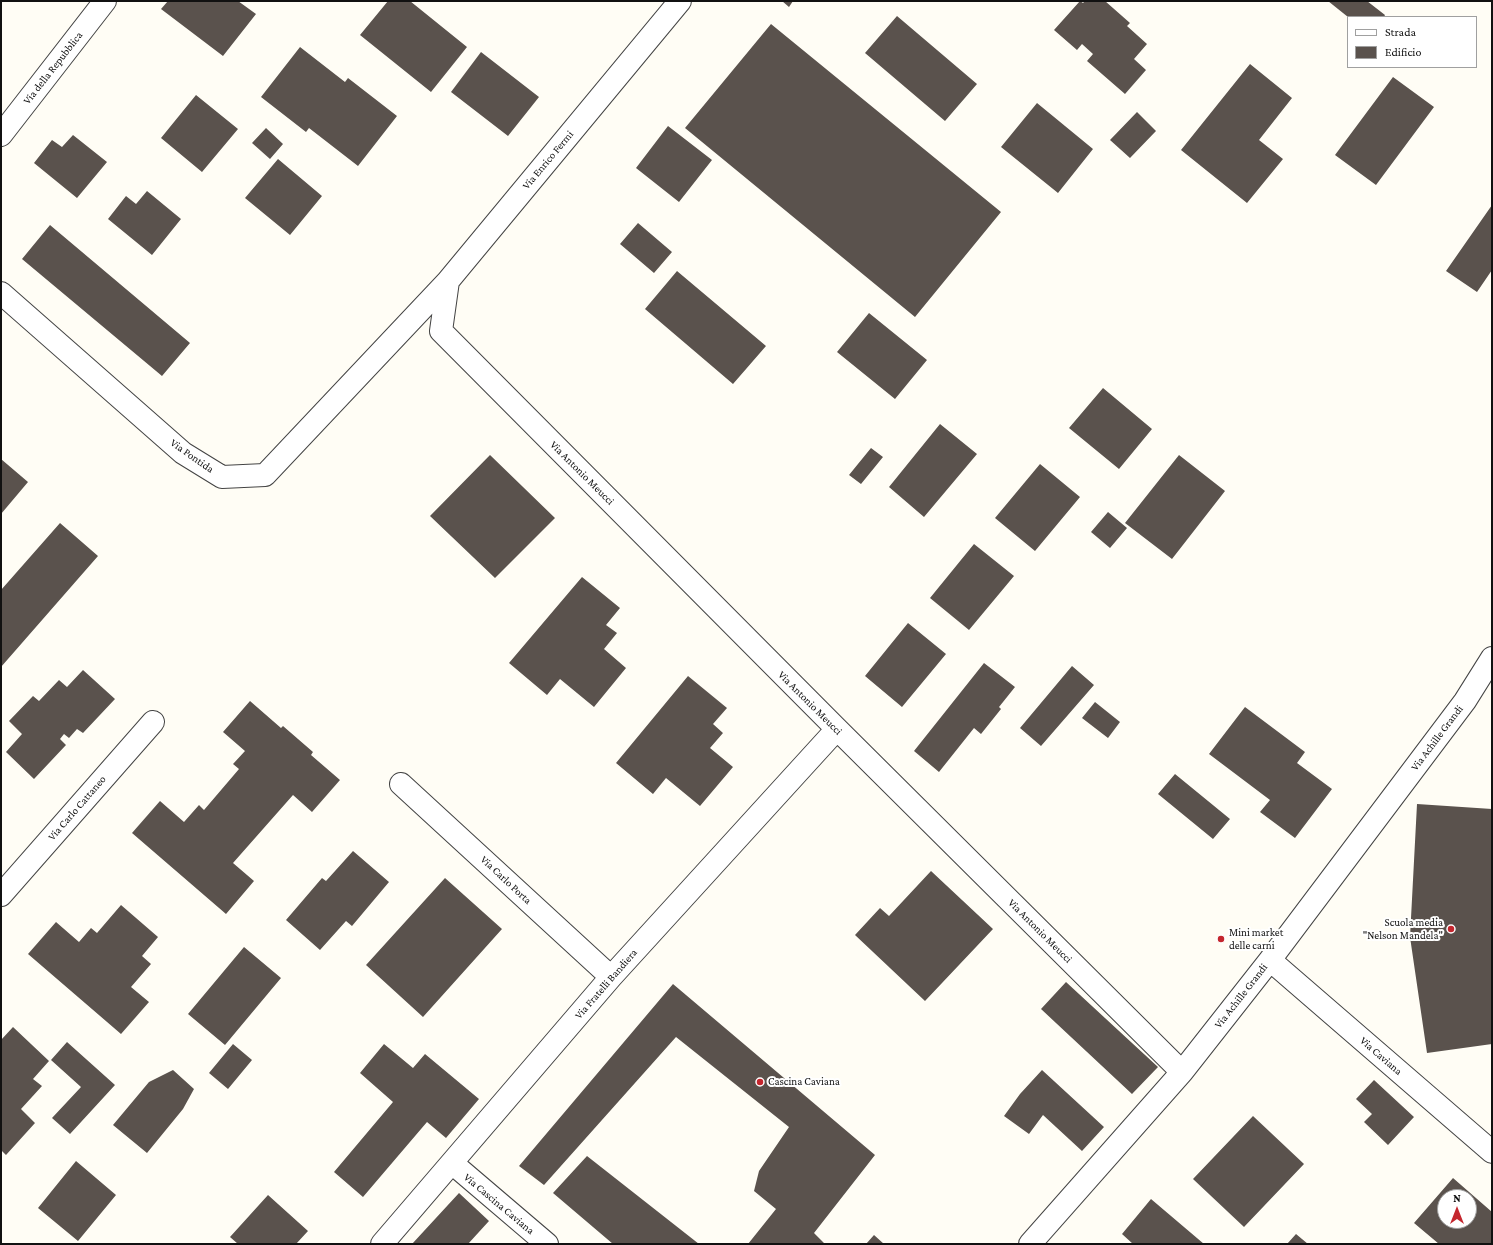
<!DOCTYPE html>
<style>
body{margin:0}
#map{position:relative;width:1493px;height:1245px;overflow:hidden;background:#fffdf5;font-family:"Crimson Pro",serif}
canvas{display:block}
.frame{position:absolute;inset:0;border:2px solid #111;pointer-events:none}
.legend{position:absolute;left:1347px;top:16px;width:130px;height:52px;box-sizing:border-box;background:#fff;border:1px solid #a0a0a0;margin:0;padding:5px 7px;list-style:none;font-size:12px;color:#111}
.legend li{display:flex;align-items:center;gap:8px;height:20px}
.legend b{width:20px;border:1px solid #a0a0a0}
.north{position:absolute;left:1437px;top:1189px;width:40px;height:40px;box-sizing:border-box;background:#fff;border:1px solid #a0a0a0;border-radius:50%;rotate:0deg;font-size:11px;font-weight:700;line-height:16px;text-align:center;color:#111}
.north::after{content:'';display:block;margin:auto;width:14px;height:18px;background:#c4262e;clip-path:polygon(50% 0,100% 100%,50% 72%,0 100%)}
</style>
<div id="map">
<canvas width="1493" height="1245"></canvas>
<div class="frame"></div>
<ul class="legend">
<li><b style="height:5px;background:#fff"></b>Strada</li>
<li><b style="height:11px;background:#5a524d"></b>Edificio</li>
</ul>
<div class="north">N</div>
</div>
<script>
const ctx = document.querySelector('canvas').getContext('2d');
ctx.lineJoin = 'round';
function fillPath(path, color) {
  ctx.fillStyle = color;
  ctx.fill(path, 'evenodd');
}
function strokePath(path, color, width, dash) {
  ctx.strokeStyle = color;
  ctx.lineWidth = width;
  ctx.lineCap = dash ? 'butt' : 'round';
  ctx.setLineDash(dash || []);
  ctx.stroke(path);
}
function write(font, color, halo, rows, align = 'center') {
  ctx.font = font + ' "Crimson Pro",serif';
  ctx.lineWidth = 4;
  ctx.setLineDash([]);
  ctx.textBaseline = 'middle';
  ctx.strokeStyle = halo;
  ctx.fillStyle = color;
  for (const [text, x, y, turn = 0] of rows) {
    ctx.save();
    ctx.translate(x, y);
    ctx.rotate((+turn || 0) * Math.PI / 180);
    ctx.textAlign = isNaN(turn) ? turn : align;
    if (halo) ctx.strokeText(text, 0, 0);
    ctx.fillText(text, 0, 0);
    ctx.restore();
  }
}
fillPath(new Path2D(`
 M168 1H238L256 14 223 56 161 9Z
 M388 1H410L467 47 431 92 360 35Z
 M782 1H793L789 7Z
 M1080 1 1083 3 1085 1H1105L1130 23 1127 26 1147 44 1134 59 1146 70 1125 94 1087 61 1093 54 1082 44 1077 50 1054 30Z
 M1328 1H1367L1385 15 1384 17H1348Z
 M897 16 977 84 945 121 865 53Z
 M771 24 1001 212 915 317 685 128Z
 M300 47 345 82 348 78 397 116 358 166 309 128 306 132 261 97Z
 M481 52 539 97 508 136 451 92Z
 M1250 64 1292 98 1259 140 1283 159 1247 203 1181 150Z
 M1393 77 1434 107 1376 185 1335 155Z
 M196 95 238 129 202 172 161 138Z
 M1037 103 1093 149 1058 193 1001 147Z
 M1137 112 1156 131 1130 158 1110 140Z
 M668 126 712 160 679 202 636 168Z
 M266 128 283 144 270 159 252 143Z
 M73 135 107 162 77 198 34 163 52 140 62 147Z
 M278 159 322 196 290 235 245 198Z
 M147 191 181 219 152 255 108 219 126 196 136 204Z
 M1492 205V270L1477 292 1446 271Z
 M638 223 672 252 654 273 620 244Z
 M50 225 190 343 162 376 22 259Z
 M677 271 766 346 733 384 645 309Z
 M869 313 927 360 895 399 837 352Z
 M1103 388 1152 429 1119 469 1069 428Z
 M940 424 977 454 924 517 889 487Z
 M871 448 883 457 861 484 849 475Z
 M490 455 555 518 495 578 430 516Z
 M1179 455 1225 491 1172 559 1125 523Z
 M1 459 28 482 1 514Z
 M1040 464 1080 497 1035 551 995 518Z
 M1108 512 1127 528 1110 548 1091 532Z
 M60 523 98 556 1 667V590Z
 M974 544 1014 576 969 630 930 598Z
 M582 577 620 608 606 625 617 633 604 649 626 668 594 707 560 679 547 695 509 663Z
 M908 623 946 654 902 707 865 676Z
 M984 663 1015 687 999 707 1001 709 981 734 974 728 939 772 914 751Z
 M1072 666 1094 685 1041 746 1020 728Z
 M83 670 115 699 83 733 77 729 69 738 64 734 60 739 66 745 34 779 6 752 22 734 9 721 33 696 39 701 59 680 67 687Z
 M688 676 727 708 713 724 723 733 710 748 733 767 700 806 666 778 653 794 616 763Z
 M250 701 281 728 283 726 313 752 311 755 340 780 312 812 293 795 233 863 254 881 226 914 132 833 160 801 184 822 199 805 204 810 239 769 233 764 245 751 223 732Z
 M1095 702 1120 722 1108 738 1082 718Z
 M1245 707 1305 752 1297 763 1332 789 1295 838 1260 812 1270 800 1209 754Z
 M1175 774 1230 819 1213 839 1158 794Z
 M1417 804 1492 809V1044L1427 1053 1410 937Z
 M353 851 389 882 352 926 346 921 320 950 286 920 322 878 326 881Z
 M931 871 993 929 925 1001 855 935 880 908 889 916Z
 M445 878 502 929 423 1017 366 965Z
 M121 905 158 937 142 956 151 964 131 987 149 1002 121 1034 28 954 56 922 79 942 91 928 97 933Z
 M244 947 281 978 225 1045 188 1014Z
 M1066 982 1158 1067 1132 1094 1041 1009Z
 M673 984 875 1155 814 1233 825 1244H748L776 1209 754 1191 759 1171 789 1127 676 1037 544 1185 519 1166Z
 M13 1027 49 1061 33 1079 42 1086 21 1109 35 1123 6 1155 1 1150V1040Z
 M67 1042 115 1085 70 1134 52 1118 81 1087 51 1060Z
 M233 1044 252 1060 228 1089 209 1073Z
 M384 1044 413 1068 425 1054 479 1099 446 1138 427 1122 363 1197 334 1172 393 1102 360 1073Z
 M173 1070 194 1089 183 1109 147 1153 113 1125 149 1082Z
 M1042 1070 1104 1127 1082 1151 1043 1115 1029 1134 1004 1116 1020 1094Z
 M1374 1080 1414 1117 1388 1145 1364 1122 1372 1114 1356 1099Z
 M1253 1116 1304 1164 1244 1227 1193 1179Z
 M587 1156 699 1244H613L553 1193Z
 M76 1161 116 1195 78 1241 38 1208Z
 M1453 1178 1492 1212V1244H1439L1414 1223ZM1445 1197H1469V1221H1445Z
 M459 1193 489 1221 468 1244H412Z
 M268 1195 308 1231 296 1244H238L230 1237Z
 M1151 1199 1204 1244H1133L1122 1234Z
 M1296 1234 1308 1244H1287Z
 M874 1235 884 1244H866Z`), '#5a524d');
const minor = new Path2D(`
 M680 1 448 281 441 331 837 729 1182 1072
 M1 135 105 1
 M1 293 183 453 222 477 265 475 448 281
 M401 784 611 977
 M1 895 153 722
 M1270 960 1492 1152
 M452 1163 547 1244
 M382 1244 611 977 837 729
 M1030 1244 1182 1072 1270 960 1465 701 1492 658`);
strokePath(minor, '#444', 24);
strokePath(minor, '#fff', 22);
for (const [x, y, r, color] of [
 [1451,929,4,"#c4262e"],
 [1221,939,4,"#c4262e"],
 [760,1082,4,"#c4262e"]
]) {
  const dot = new Path2D();
  dot.arc(x, y, r, 0, 2 * Math.PI);
  ctx.fillStyle = color;
  ctx.fill(dot);
  strokePath(dot, '#fff', 1.5);
}
write('11px', '#111', '#fff', [
 ["Via della Repubblica",53,68,-52],
 ["Via Enrico Fermi",548,160,-50],
 ["Via Pontida",192,456,35],
 ["Via Antonio Meucci",582,473,45],
 ["Via Antonio Meucci",810,703,45],
 ["Via Achille Grandi",1437,738,-53],
 ["Via Carlo Cattaneo",77,808,-49],
 ["Via Carlo Porta",506,880,43],
 ["Via Antonio Meucci",1040,931,45],
 ["Via Fratelli Bandiera",606,984,-49],
 ["Via Achille Grandi",1241,996,-52],
 ["Via Caviana",1381,1056,41],
 ["Via Cascina Caviana",499,1204,40]
]);
write('11px', '#111', '#fff', [
 ["Scuola media",1443,923,"right"],
 ["\"Nelson Mandela\"",1443,936,"right"],
 ["Mini market",1229,933],
 ["delle carni",1229,946],
 ["Cascina Caviana",768,1082]
], 'left');
</script>
